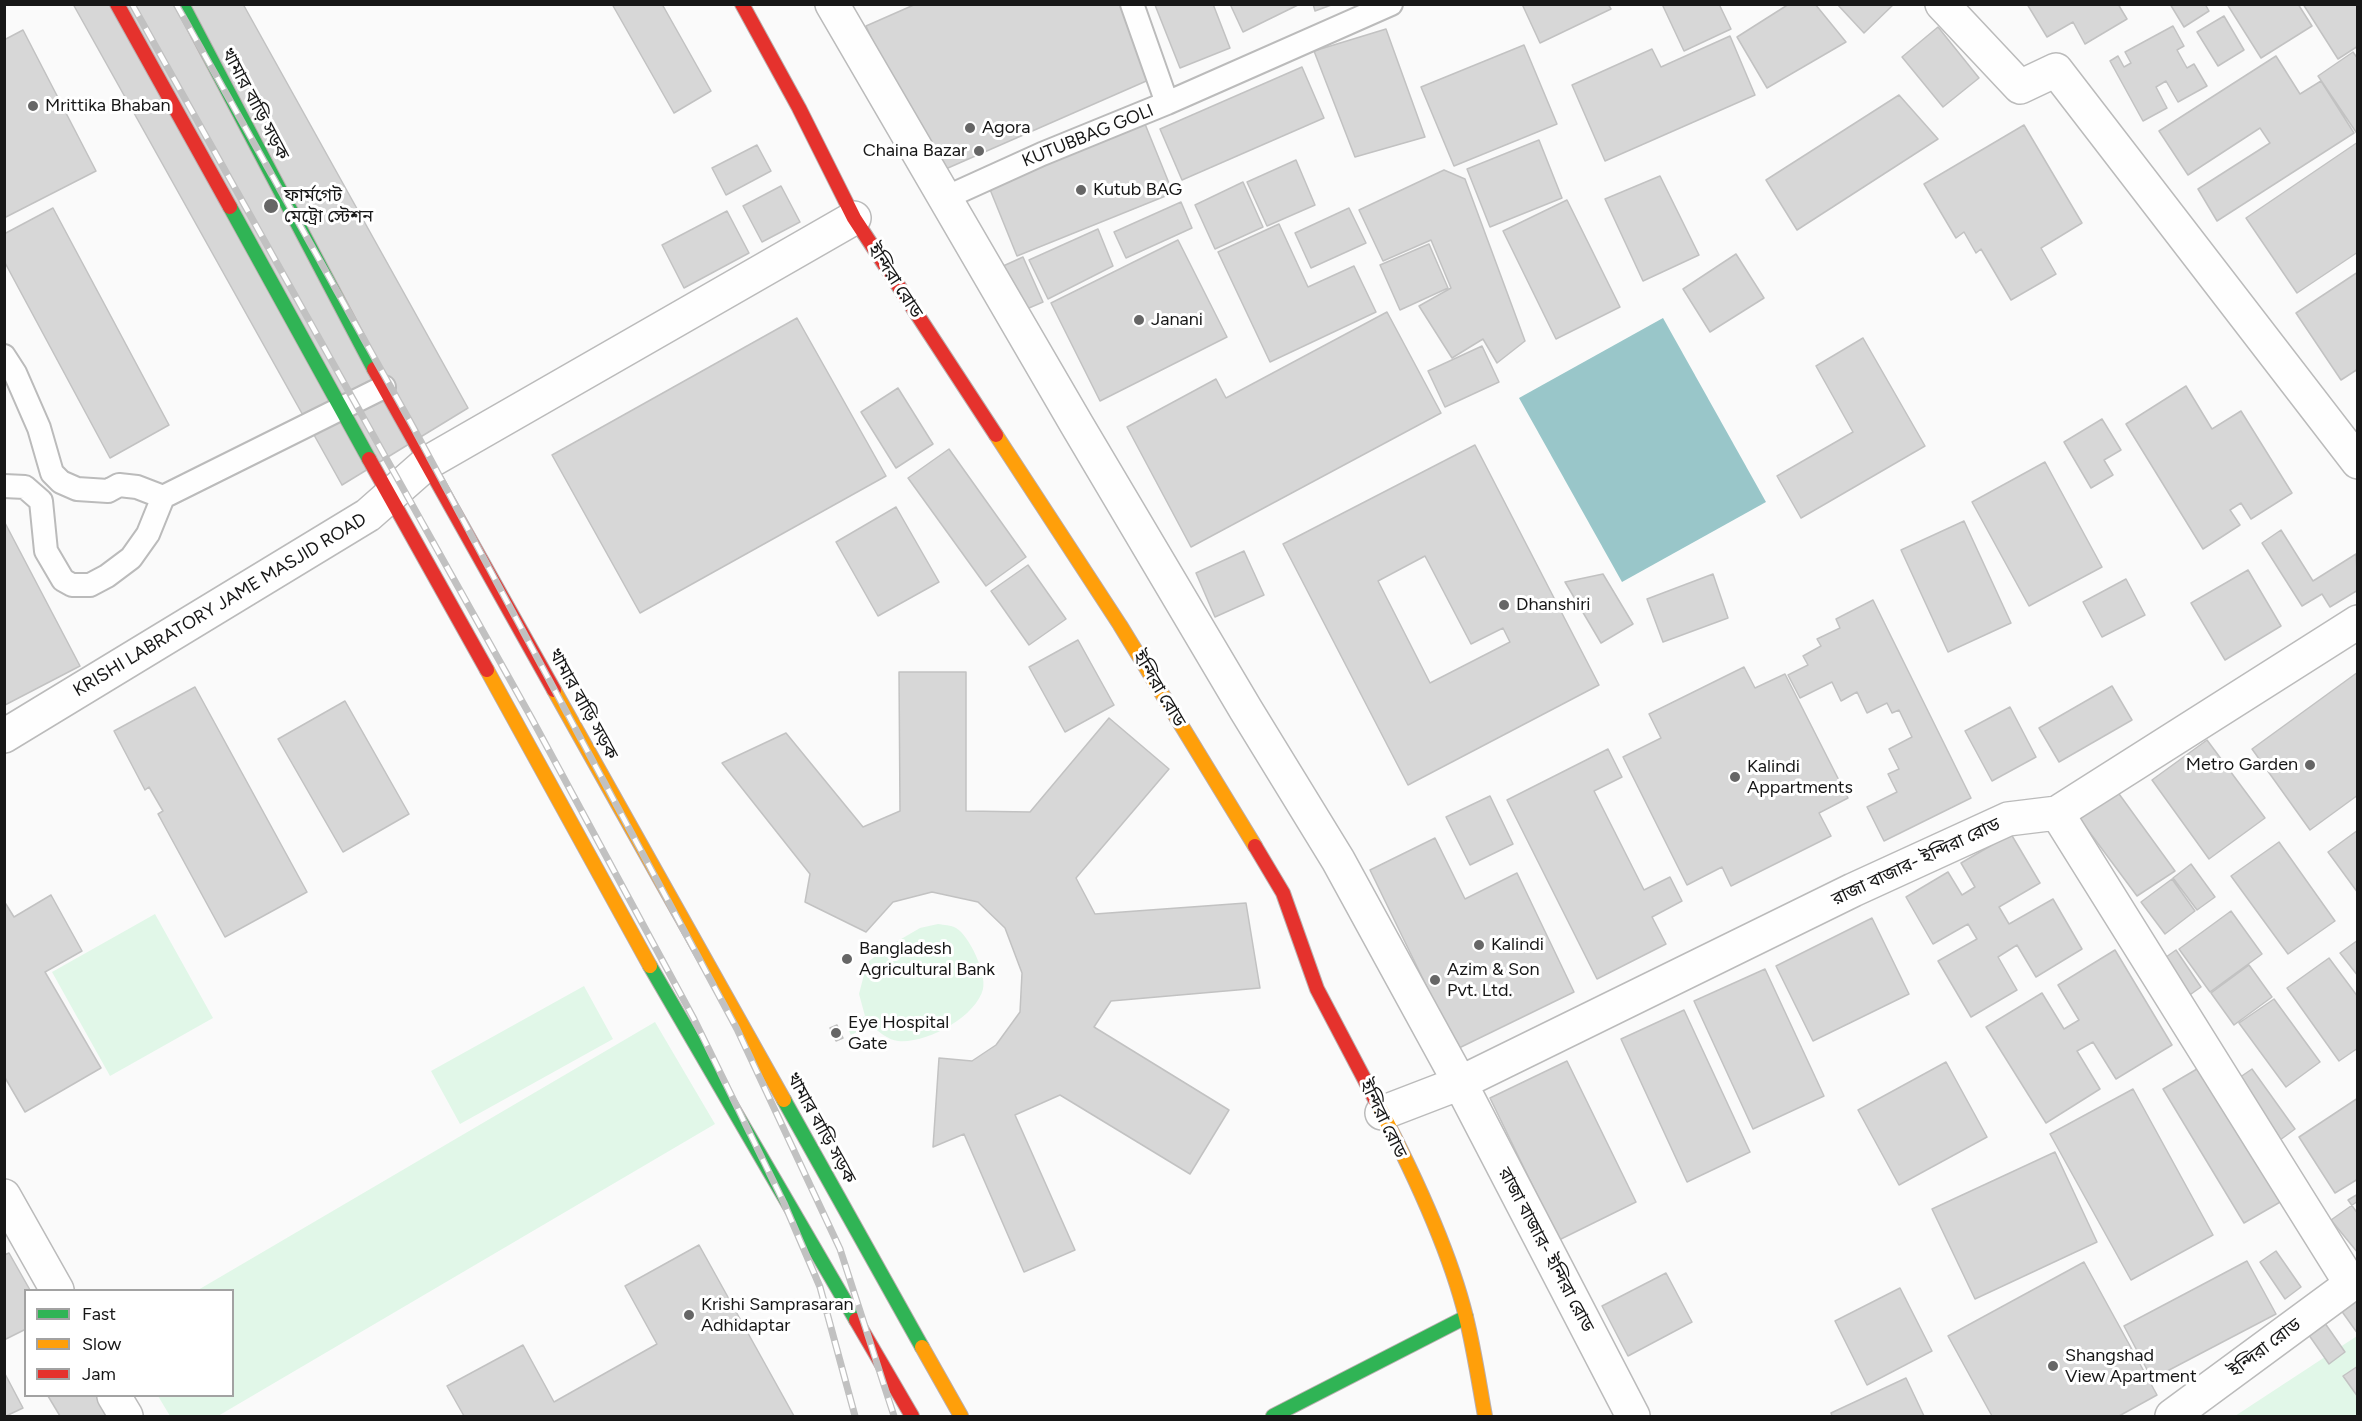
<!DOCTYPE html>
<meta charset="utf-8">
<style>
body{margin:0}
#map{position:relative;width:2362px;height:1421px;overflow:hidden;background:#fafafa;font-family:Figtree,sans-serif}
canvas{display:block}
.frame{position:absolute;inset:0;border:6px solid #171717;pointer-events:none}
.legend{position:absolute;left:24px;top:1289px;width:210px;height:108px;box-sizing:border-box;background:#fff;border:2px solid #a2a2a2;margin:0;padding:8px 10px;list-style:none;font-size:18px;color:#171717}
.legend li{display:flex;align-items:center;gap:12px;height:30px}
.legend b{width:30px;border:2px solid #a2a2a2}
</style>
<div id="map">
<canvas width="2362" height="1421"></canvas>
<div class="frame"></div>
<ul class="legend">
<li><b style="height:8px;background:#30b455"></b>Fast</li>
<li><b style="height:8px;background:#ff9f0a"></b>Slow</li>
<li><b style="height:8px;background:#e5322d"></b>Jam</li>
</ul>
</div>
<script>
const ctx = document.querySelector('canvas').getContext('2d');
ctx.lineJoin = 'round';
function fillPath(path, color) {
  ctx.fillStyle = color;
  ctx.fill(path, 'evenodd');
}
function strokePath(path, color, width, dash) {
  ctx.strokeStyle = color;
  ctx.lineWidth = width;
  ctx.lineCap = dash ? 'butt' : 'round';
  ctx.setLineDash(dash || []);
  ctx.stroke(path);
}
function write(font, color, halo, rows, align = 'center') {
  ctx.font = font + ' Figtree,"Noto Sans Bengali",sans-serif';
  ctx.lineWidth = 6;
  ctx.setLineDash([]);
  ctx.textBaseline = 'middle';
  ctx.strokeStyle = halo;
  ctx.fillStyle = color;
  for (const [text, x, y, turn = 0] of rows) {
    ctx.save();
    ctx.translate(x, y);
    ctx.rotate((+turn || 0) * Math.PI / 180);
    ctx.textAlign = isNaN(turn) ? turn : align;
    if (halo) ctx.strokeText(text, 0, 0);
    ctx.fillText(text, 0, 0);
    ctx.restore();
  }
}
fillPath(new Path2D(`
 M155 914 213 1018 110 1076 52 972Z
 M938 924C944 925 951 925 956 928 969 935 987 974 983 989 976 1017 926 1044 898 1041 888 1040 878 1031 871 1025L851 1035 847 1027 865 1016 859 994 867 963 884 949 920 928Z
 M584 986 613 1039 460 1124 431 1071Z
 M655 1022 715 1124 218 1416H170L158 1396H232V1290H198Z
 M2357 1336V1416H2235Z`), '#e1f7e8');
fillPath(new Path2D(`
 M1663 318 1766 502 1622 582 1519 398Z`), '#99c6c9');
const building = new Path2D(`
 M73 4H243L468 408 342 485Z
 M612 4H662L711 91 674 113Z
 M916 4H1129L1160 75 932 175 866 26Z
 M1213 4 1230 48 1180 68 1155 5Z
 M1230 4H1300L1243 32Z
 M1313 4H1334L1315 11Z
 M1522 4H1608L1611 9 1540 43Z
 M1662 4H1719L1731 29 1684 51Z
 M1789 4H1815L1846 42 1767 88 1737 37Z
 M1837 4H1894L1864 33Z
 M2027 4H2118L2127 19 2085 44 2073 22 2047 37Z
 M2170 4H2205L2209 11 2184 27Z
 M2227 4H2298L2312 26 2261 58Z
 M2303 4H2358V46L2338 59Z
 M2224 16 2244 50 2218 66 2197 32Z
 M2173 26 2184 46 2177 50 2187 68 2194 64 2207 86 2178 102 2166 81 2156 87 2167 108 2143 121 2110 61 2118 56 2124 67 2131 63 2125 52Z
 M1938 27 1979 78 1943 107 1902 57Z
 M1386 29 1425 137 1355 157 1314 51Z
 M23 30 96 171 4 218V40Z
 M1730 36 1755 95 1605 161 1572 85 1652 49 1661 67Z
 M1524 45 1557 124 1454 166 1421 87Z
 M2353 52 2358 59V135L2318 76Z
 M2276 56 2300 94 2321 81 2354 133 2217 221 2198 189 2270 143 2260 128 2188 175 2159 131Z
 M1302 67 1324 118 1182 180 1160 129Z
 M1899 95 1938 139 1797 230 1766 180Z
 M1145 124 1173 193 1017 256 989 187Z
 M2024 125 2082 223 2041 248 2056 274 2011 300 1981 249 1976 253 1964 232 1956 238 1924 184Z
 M1539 140 1562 198 1490 227 1467 169Z
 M2358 142V252L2297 293 2246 218Z
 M757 145 771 171 726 195 712 168Z
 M1296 160 1315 205 1267 226 1247 182Z
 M1444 170 1465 179 1525 341 1497 363 1483 339 1452 358 1419 306 1451 288 1431 240 1383 261 1359 210Z
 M1660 176 1699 255 1643 281 1605 199Z
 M1243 182 1263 227 1215 249 1195 205Z
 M781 186 800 222 762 242 743 206Z
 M1567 200 1620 307 1556 339 1503 231Z
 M1181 202 1192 228 1126 258 1114 232Z
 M53 208 169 425 110 458 4 261V234Z
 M1349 208 1366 243 1311 268 1295 233Z
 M727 211 749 253 684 288 662 245Z
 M1279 224 1308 287 1354 266 1376 312 1270 362 1218 252Z
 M1098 229 1113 266 1048 299 1029 260Z
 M1178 240 1227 337 1100 401 1051 303Z
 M1429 244 1448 288 1400 310 1380 265Z
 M1736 254 1764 298 1710 332 1683 289Z
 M1023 257 1043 302 1022 311 1001 267Z
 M2358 272V369L2341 380 2296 313Z
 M1387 312 1441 413 1191 547 1127 427 1216 379 1226 398Z
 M797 318 886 476 640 613 552 455Z
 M1863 338 1925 446 1801 518 1777 476 1853 432 1816 366Z
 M1482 346 1499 382 1445 407 1428 371Z
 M2186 386 2212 429 2241 411 2292 493 2251 519 2241 503 2230 510 2240 525 2203 549 2126 424Z
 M898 388 933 444 896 468 861 412Z
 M2102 419 2121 450 2104 460 2113 475 2091 488 2064 442Z
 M1475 445 1599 685 1408 785 1283 544ZM1425 556 1471 644 1503 628 1510 642 1430 683 1378 581Z
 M949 449 1026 557 986 586 908 478Z
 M2045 462 2102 567 2029 606 1972 502Z
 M896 507 939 582 878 616 836 542Z
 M4 521 80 666 5 705 4 704Z
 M1964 521 2011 623 1948 652 1901 550Z
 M2281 530 2313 581 2356 554 2358 590 2330 607 2322 594 2302 606 2262 543Z
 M1244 551 1264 595 1215 617 1196 573Z
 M1028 565 1066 619 1029 645 991 591Z
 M2248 570 2281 626 2225 660 2191 603Z
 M1603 574 1633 624 1601 643 1565 582Z
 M1713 574 1728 618 1663 642 1647 599Z
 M2126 579 2145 615 2102 637 2083 602Z
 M1873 600 1971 798 1884 841 1867 807 1897 792 1888 774 1899 769 1889 749 1912 737 1899 710 1892 713 1887 703 1867 713 1857 692 1841 701 1832 682 1800 698 1788 675 1808 665 1803 656 1821 646 1817 639 1840 628 1836 619Z
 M1078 640 1114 705 1065 732 1029 667Z
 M1744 667 1755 688 1785 674 1848 798 1819 813 1831 836 1731 886 1722 867 1687 885 1623 757 1661 738 1649 714Z
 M899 672H966V811L1030 812 1109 718 1169 769 1076 878 1095 914 1246 903 1260 988 1111 1001 1094 1027 1229 1110 1190 1174 1060 1095 1015 1115 1075 1250 1024 1272 964 1134 933 1147 939 1058 972 1061 996 1045 1020 1012 1022 973 1005 928 978 902 932 892 893 902 866 932 805 902 810 874 722 763 786 733 863 827 900 811Z
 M2358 672V795L2310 830 2252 749Z
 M2112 686 2132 720 2059 762 2039 728Z
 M195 687 307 892 225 937 158 814 163 811 149 787 145 790 114 731Z
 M345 701 409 814 343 852 278 739Z
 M2010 707 2036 757 1992 781 1965 731Z
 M2207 740 2265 818 2209 859 2152 780Z
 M1608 749 1622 777 1594 791 1644 890 1670 877 1682 901 1652 917 1666 944 1597 979 1507 800Z
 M2114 787 2175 871 2137 896 2076 814Z
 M1490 796 1513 844 1470 865 1446 817Z
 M2358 830V893L2328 852Z
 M2011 834 2040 883 1999 907 2009 924 2053 899 2082 949 2036 977 2017 945 1998 957 2017 990 1971 1017 1938 961 1977 939 1968 924 1933 944 1906 897 1948 872 1962 895 1975 887 1961 863Z
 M1435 838 1465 899 1517 873 1574 992 1457 1049 1370 870Z
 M2279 842 2335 921 2288 954 2231 876Z
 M2191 864 2215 897 2197 910 2173 878Z
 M2172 879 2195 911 2165 934 2141 902Z
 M51 895 82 951 45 972 101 1068 25 1112 4 1076V901L14 917Z
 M2231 911 2262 954 2210 992 2179 949Z
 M1872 918 1909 994 1813 1041 1776 966Z
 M2358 940V976L2340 953Z
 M2115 950 2172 1045 2116 1079 2093 1042 2077 1051 2100 1089 2046 1123 1986 1027 2042 993 2064 1029 2079 1020 2058 985Z
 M2176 950 2201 987 2184 999 2159 962Z
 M2329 958 2358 997V1048L2339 1061 2287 988Z
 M2249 965 2272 997 2234 1025 2211 993Z
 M1765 969 1824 1096 1753 1129 1694 1001Z
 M2274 999 2320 1062 2286 1087 2239 1023Z
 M1684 1010 1750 1152 1687 1182 1621 1039Z
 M837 1025 843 1038 836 1041 830 1028Z
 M1567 1061 1636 1202 1559 1240 1490 1098Z
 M1946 1062 1987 1137 1899 1185 1858 1110Z
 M2202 1066 2282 1201 2244 1223 2163 1089Z
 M2252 1069 2295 1129 2276 1143 2233 1082Z
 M2133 1089 2213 1235 2131 1280 2050 1134Z
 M2358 1098V1179L2335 1193 2299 1137Z
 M2055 1152 2097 1242 1975 1299 1932 1209Z
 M2358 1194V1214L2348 1200Z
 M2358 1201V1253L2331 1220Z
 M699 1245 794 1416H464L447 1386 523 1345 554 1402 657 1344 625 1286Z
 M2276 1251 2301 1287 2285 1299 2260 1262Z
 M9 1253 30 1290H26V1329L4 1340V1255Z
 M2247 1261 2276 1314 2152 1379 2124 1326Z
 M2084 1262 2157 1395 2119 1416H1992L1948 1336Z
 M1666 1273 1692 1322 1628 1356 1602 1306Z
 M1900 1288 1932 1351 1867 1385 1835 1321Z
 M2358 1298V1334L2338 1306Z
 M2320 1316 2345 1352 2329 1364 2304 1328Z
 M2358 1366V1397L2343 1376Z
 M4 1372 23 1408 6 1416H4Z
 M1906 1378 1924 1416H1832L1831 1413Z
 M48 1396H116L127 1416H60Z`);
fillPath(building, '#d7d7d7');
strokePath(building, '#c2c2c2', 1.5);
const lane = new Path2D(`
 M1167 103 1391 4
 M945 198 1042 154 1167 103 1132 4
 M4 356 15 373 39 428 52 473 61 482 77 489 108 491 119 485 137 487 163 497
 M4 486 25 487 41 501 46 551 63 580 72 585H90L107 576 131 558 148 534 163 497 384 387`);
const street = new Path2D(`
 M832 4 1077 425 1246 710 1338 860 1460 1083 1633 1416
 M1942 4 2020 87 2056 70 2358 462
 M4 736 368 515 427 463 854 218
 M2057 813 2351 1284
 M1382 1113 1460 1083 1853 890 2008 819 2057 813 2358 622
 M4 1196 57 1290
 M114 1396 126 1416
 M2172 1416 2358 1279`);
const fast = new Path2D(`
 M182 4 374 369
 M230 207 369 459
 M650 966 856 1320
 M784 1100 922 1347
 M1273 1416 1466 1317`);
const slow = new Path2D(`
 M996 435 1120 625 1255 846
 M487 670 650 966
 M554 690 784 1100
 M1378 1105C1411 1168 1449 1248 1466 1317 1474 1349 1479 1383 1485 1416
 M922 1347 961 1416`);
const jam = new Path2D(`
 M117 4 230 207
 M742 4 799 108 854 218 996 435
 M374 369 554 690
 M369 459 487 670
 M1255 846 1283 893 1317 989 1378 1105
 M856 1320 912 1416`);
strokePath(lane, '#bbb', 26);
strokePath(street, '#bbb', 36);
strokePath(fast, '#baafaf', 16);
strokePath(slow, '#baafaf', 16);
strokePath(jam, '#baafaf', 16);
strokePath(lane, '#fefefe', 22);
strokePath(street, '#fefefe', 33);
strokePath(fast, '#30b455', 14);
strokePath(slow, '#ff9f0a', 14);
strokePath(jam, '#e5322d', 14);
const rail = new Path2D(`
 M132 4 532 719 694 1019 784 1203 820 1287 855 1416
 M176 4 412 425 737 1029 840 1249 894 1416`);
strokePath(rail, '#c1c1c1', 7);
strokePath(rail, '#fff', 4.5, [14]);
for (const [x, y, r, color] of [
 [33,106,6,"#666"],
 [970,128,6,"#666"],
 [979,151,6,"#666"],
 [1081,190,6,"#666"],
 [271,206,8,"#666"],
 [1139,320,6,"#666"],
 [1504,605,6,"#666"],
 [2310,765,6,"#666"],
 [1735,777,6,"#666"],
 [1479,945,6,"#666"],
 [847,959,6,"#666"],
 [1435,980,6,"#666"],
 [836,1033,6,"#666"],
 [689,1315,6,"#666"],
 [2053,1366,6,"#666"]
]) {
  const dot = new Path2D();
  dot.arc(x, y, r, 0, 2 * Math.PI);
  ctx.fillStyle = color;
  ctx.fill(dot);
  strokePath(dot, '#fff', 2);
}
write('18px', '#171717', '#fff', [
 ["খামার বাড়ি সড়ক",255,104,62],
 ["KUTUBBAG GOLI",1088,136,-22],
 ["ইন্দিরা রোড",895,281,57],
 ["KRISHI LABRATORY JAME MASJID ROAD",220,605,-31],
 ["ইন্দিরা রোড",1159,689,59],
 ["খামার বাড়ি সড়ক",583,704,61],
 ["রাজা বাজার- ইন্দিরা রোড",1916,862,-25],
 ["ইন্দিরা রোড",1383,1119,64],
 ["খামার বাড়ি সড়ক",821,1128,61],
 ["রাজা বাজার- ইন্দিরা রোড",1546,1250,62],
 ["ইন্দিরা রোড",2265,1348,-37]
]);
write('18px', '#171717', '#fff', [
 ["Mrittika Bhaban",45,106],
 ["Agora",982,128],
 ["Chaina Bazar",967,151,"right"],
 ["Kutub BAG",1093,190],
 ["ফার্মগেট",284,196],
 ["মেট্রো স্টেশন",284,217],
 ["Janani",1151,320],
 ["Dhanshiri",1516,605],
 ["Metro Garden",2298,765,"right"],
 ["Kalindi",1747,767],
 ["Appartments",1747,788],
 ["Kalindi",1491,945],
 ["Bangladesh",859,949],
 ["Agricultural Bank",859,970],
 ["Azim & Son",1447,970],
 ["Pvt. Ltd.",1447,991],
 ["Eye Hospital",848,1023],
 ["Gate",848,1044],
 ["Krishi Samprasaran",701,1305],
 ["Adhidaptar",701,1326],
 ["Shangshad",2065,1356],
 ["View Apartment",2065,1377]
], 'left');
</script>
